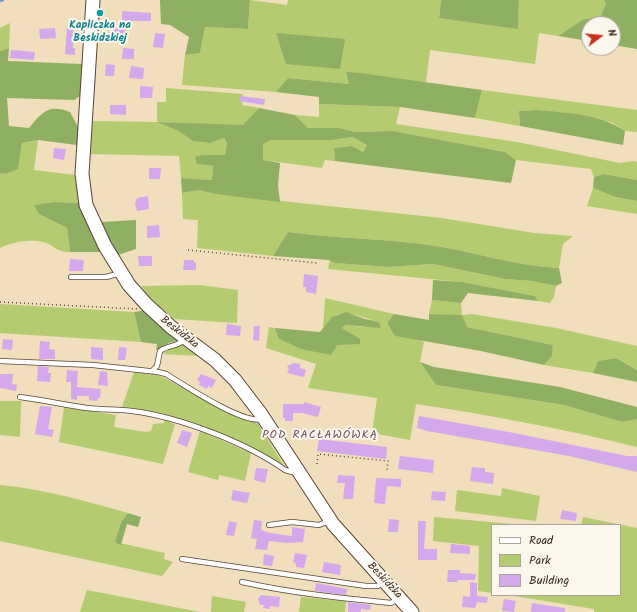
<!DOCTYPE html>
<meta charset="utf-8">
<style>
body{margin:0}
#map{position:relative;width:637px;height:612px;overflow:hidden;background:#f0debc;font-family:Kalam,sans-serif}
canvas{display:block}
.legend{position:absolute;left:491px;top:524px;width:130px;height:72px;box-sizing:border-box;background:#fbf7ec;border:1px solid #aea59a;margin:0;padding:5px 7px;list-style:none;font-size:12px;color:#3b2a1e}
.legend li{display:flex;align-items:center;gap:8px;height:20px}
.legend b{width:20px;border:1px solid #aea59a}
.north{position:absolute;left:581px;top:16px;width:40px;height:40px;box-sizing:border-box;background:#fbf7ec;border:1px solid #aea59a;border-radius:50%;rotate:74deg;font-size:11px;font-weight:700;line-height:16px;text-align:center;color:#3b2a1e}
.north::after{content:'';display:block;margin:auto;width:14px;height:18px;background:#c8321e;clip-path:polygon(50% 0,100% 100%,50% 72%,0 100%)}
</style>
<div id="map">
<canvas width="637" height="612"></canvas>
<ul class="legend">
<li><b style="height:5px;background:#fff"></b>Road</li>
<li><b style="height:11px;background:#b4cb70"></b>Park</li>
<li><b style="height:11px;background:#d3a9eb"></b>Building</li>
</ul>
<div class="north">N</div>
</div>
<script>
const ctx = document.querySelector('canvas').getContext('2d');
ctx.lineJoin = 'round';
function fillPath(path, color) {
  ctx.fillStyle = color;
  ctx.fill(path, 'evenodd');
}
function strokePath(path, color, width, dash) {
  ctx.strokeStyle = color;
  ctx.lineWidth = width;
  ctx.lineCap = dash ? 'butt' : 'round';
  ctx.setLineDash(dash || []);
  ctx.stroke(path);
}
function write(font, color, halo, rows, align = 'center') {
  ctx.font = font + ' Kalam,sans-serif';
  ctx.lineWidth = 4;
  ctx.setLineDash([]);
  ctx.textBaseline = 'middle';
  ctx.strokeStyle = halo;
  ctx.fillStyle = color;
  for (const [text, x, y, turn = 0] of rows) {
    ctx.save();
    ctx.translate(x, y);
    ctx.rotate((+turn || 0) * Math.PI / 180);
    ctx.textAlign = isNaN(turn) ? turn : align;
    if (halo) ctx.strokeText(text, 0, 0);
    ctx.fillText(text, 0, 0);
    ctx.restore();
  }
}
fillPath(new Path2D(`
 M250 0 287 5 288 0H441L439 18 518 28 519 0H603L606 3 601 16 582 20 558 36 539 33 535 64 430 50 426 82 346 73 349 84 288 78 276 92 182 85 185 55 200 53 205 27 248 29Z
 M10 23 9 48 0 51V28Z
 M166 88 243 94 242 105 259 108 243 126 159 122C166 125 173 128 180 131 199 143 201 146 224 138L227 143 225 155H203L197 164 213 166 212 180 181 178 179 156 89 154 92 121 157 122V102H166Z
 M482 90 637 110V132L625 131 613 123 573 114 538 110 519 111 520 126 475 118Z
 M319 104 400 107 396 124 517 142 620 163 634 161 637 162V180L604 174 594 177 591 169 516 160 505 152 393 131 356 132 339 128H308L295 115 319 117Z
 M352 137 367 145 363 152 352 146 334 148 335 161 325 160 322 168 263 160V144L271 140H332Z
 M38 140 34 170 75 175 80 203 54 202 35 205 39 214 67 228 70 252C55 252 55 245 43 242 29 239 13 242 0 248V173L6 174 18 169 22 143Z
 M593 188 615 197 637 201V214L587 206Z
 M199 190 215 194 442 218 534 233 573 236 563 244 559 268C517 266 478 253 436 246 388 238 337 239 288 232L273 256 197 248 198 220 183 219 182 193Z
 M330 260 335 263 388 267 433 264 505 279 532 281 556 286 554 297 550 303 538 301 535 296 462 282 328 269Z
 M200 285 238 290 237 323 174 319 154 302 141 286Z
 M325 298 394 314 387 323 395 336 414 338 424 342 420 362 436 385 564 405 622 422 637 419V447C565 429 490 415 416 404L410 440 372 433 377 398 308 388 316 364 266 348 269 327 275 328 278 338 337 345 350 333 342 328 346 325 363 327 379 322C365 319 345 308 333 317 329 319 327 326 323 329Z
 M432 300 461 303 462 315 472 314 556 328 637 346V370L616 358 598 361 593 373 544 365 552 356 553 345 467 327 453 315 429 314Z
 M0 304 134 312 141 342 0 333Z
 M185 344 198 353 197 356 163 354 171 348Z
 M134 372 150 373 163 377 212 405 258 424 285 467C250 445 212 430 173 418 156 413 140 408 122 407Z
 M0 401H21L20 437 0 435Z
 M64 407 116 415 114 427 146 432 151 431 153 424 164 423V420L175 424 163 464 59 442Z
 M200 431 251 453 245 481 219 475 218 480 188 472Z
 M0 485C44 489 86 501 128 513L121 522 115 542 165 553 164 559 173 562 162 576 0 541Z
 M502 488 540 496 536 521 455 511 457 490 501 496Z
 M434 517 524 525H492V593L478 591 479 546 433 541Z
 M583 517 637 528V612H594V609L508 595H620V525H581Z
 M87 590 200 612H80Z
 M212 596 246 602 244 612H211Z
 M301 597 346 601 345 612H299Z`), '#b4cb70');
fillPath(new Path2D(`
 M160 0H250L248 29 205 27 200 53 185 55 189 37 170 25 161 24Z
 M441 0H519L518 29 439 18Z
 M603 0H637V49L613 45V24H589V41L558 36 582 20 601 16 606 3Z
 M276 33 345 39 340 69 286 64Z
 M9 48 8 61 82 64V95L74 100 7 98 9 126 29 128C42 112 49 104 70 112L78 127 77 145 38 140 22 143 18 169 6 174 0 173V51Z
 M346 72 360 73 482 90 475 118 400 107 319 104V97L276 92 288 78 349 84Z
 M259 108 295 115 308 128H339L356 132 393 131 505 152 516 160 511 183 335 161 334 148 352 146 363 152 367 145 352 137 332 140H271L263 144V160L280 163 278 186 280 202 215 194 199 190 182 193 181 178 212 180 213 166 197 164 195 157 203 155H225L227 143 224 138 210 143 193 141 179 131 157 122 243 125Z
 M538 110C567 113 600 114 625 131L623 145 520 126 519 111Z
 M604 174 637 180V201L615 197 593 188 594 177Z
 M54 202 80 203 101 252H70L67 228 39 214 34 205Z
 M136 220V249L118 255 101 222Z
 M288 232C337 239 387 238 436 246 478 253 517 266 559 268L562 283 556 286 532 281 505 279 433 264 388 267 335 263 329 260 273 256Z
 M433 280 462 282 535 296 538 301 468 293 461 303 432 300Z
 M146 310 179 340 169 343 156 350 157 344 141 342 134 312Z
 M346 312 365 319 379 322 381 328 346 325 342 328 360 339V344L337 345 331 355 301 349 278 338 275 328 320 332 332 317Z
 M394 314 429 320V314L462 315 467 327 553 345 552 356 544 365 481 351 395 336 387 323Z
 M616 358 637 370V382L593 373 598 361Z
 M420 362 434 367 560 387 637 407V419L622 422 564 405 436 385Z
 M128 513 141 517 138 527 127 524 121 545 115 542 121 522Z`), '#8faf62');
strokePath(new Path2D(`
 M0 1 3 0`), '#6b9fd7', 2.5);
fillPath(new Path2D(`
 M122 11 151 13V21H122Z
 M55 28 56 38 40 39 39 29Z
 M67 28 74 29 73 48H75V55L65 54Z
 M113 28H126V35H123V40H113Z
 M155 33 165 34 163 48 153 47Z
 M123 48 134 49V59H122Z
 M11 50 35 52 34 60 10 58Z
 M106 64 115 65 114 76H105Z
 M131 66 144 68 143 79 129 78Z
 M140 86 153 87 152 98H140Z
 M240 96 265 99 264 105 240 101Z
 M110 105H126V115L110 114Z
 M54 148 66 149 64 160 53 158Z
 M149 168H161L160 179H149Z
 M148 196 149 209 137 211 135 203 137 198Z
 M159 225 160 237 147 238V226Z
 M138 256H152V266H139Z
 M70 259 84 260 83 271H69Z
 M184 260H194V262L196 263V270H183Z
 M304 274 318 276 316 294 306 292V287H303Z
 M227 324 241 326 240 336 226 335Z
 M254 326H260L259 341 253 340Z
 M3 339 13 340 12 350 2 349Z
 M40 341 50 342 49 349 55 350V359H39Z
 M91 347 103 348V360L91 359Z
 M119 347 127 348 125 360H118Z
 M294 363 300 364V368L306 370 304 377 287 373 289 369 287 366Z
 M38 366 49 367 48 373H51L50 382 37 381Z
 M67 370 78 371 77 387 101 389 100 398H98L97 401 89 400V396H77V400L71 399V382H66Z
 M100 371 107 372 108 386 98 385Z
 M0 374H13L12 384 17 385 16 391 0 388Z
 M201 374 216 380 212 388 208 386 207 389 199 385 200 382 197 380Z
 M304 402 321 407 318 417 302 413H293V421H285V418H283V404H304Z
 M40 406 52 407 48 429 54 430 52 437 35 434Z
 M419 416 514 433 627 456H637V472L569 456 427 431 417 428Z
 M182 430 192 433 187 447 177 443Z
 M319 439 387 447 386 459 317 451Z
 M400 456 434 460 433 473 398 469Z
 M472 467 485 468V472L494 473 493 484 470 481Z
 M256 468 268 469 265 483 254 480Z
 M338 475 355 476 353 499H343L345 483H337Z
 M376 478 401 479V487L387 486 385 504 374 503Z
 M233 490 250 493 247 503 231 500Z
 M432 491 446 492 445 501 431 500Z
 M562 510 577 513 576 521 560 519Z
 M389 519 399 520 398 532H388Z
 M254 520 262 521 261 530 270 533 292 536V527L305 529 303 542 287 543 269 541 267 550 255 549 257 539 251 538Z
 M229 521 237 523 234 536 226 535Z
 M418 521H426L424 549H437V560H418Z
 M451 544 470 546V554L450 553Z
 M295 553 307 555 304 568 296 567V564L293 562Z
 M264 554 274 556 272 566 263 565Z
 M324 562 341 565 340 575 322 572Z
 M448 570H460V573L476 574 475 580H458L457 582H447Z
 M470 582 477 583V596L488 597 487 603 477 602 475 608 462 607 463 596 470 597Z
 M316 583 347 589 346 595 315 591Z
 M261 595 280 597 279 607 270 606V609L263 608 264 605H260L258 599Z
 M504 599 516 601 514 612 502 611Z
 M348 602 371 605 370 610 361 609V612H348Z
 M532 603 565 608V612H531Z`), '#d3a9eb');
const lane = new Path2D(`
 M71 277H106L121 273
 M0 361 93 365 158 372 166 374C184 385 244 425 262 419
 M152 371 157 366 160 351C168 345 178 347 185 339
 M20 397C43 400 65 405 87 408 102 410 117 409 132 411 180 417 247 443 285 470L292 472 296 470
 M269 525 292 522 319 525 329 521
 M182 559 366 586H378L383 581
 M242 582C291 593 341 598 391 603L398 599`);
const secondary = new Path2D(`
 M93 0 82 174 86 205 105 246 129 285 147 305 171 327 215 360 235 380 261 414 333 524 412 612`);
strokePath(lane, '#564536', 6);
strokePath(secondary, '#564536', 15);
strokePath(new Path2D(`
 M188 250 317 263
 M0 302 138 309
 M317 464 318 454 388 461 387 470`), '#564536', 1.5, [1, 3]);
strokePath(lane, '#fff', 4.5);
strokePath(secondary, '#fff', 13);
for (const [x, y, r, color] of [
 [100,13,4,"#0f9aa8"]
]) {
  const dot = new Path2D();
  dot.arc(x, y, r, 0, 2 * Math.PI);
  ctx.fillStyle = color;
  ctx.fill(dot);
  strokePath(dot, '#fbf7ec', 1.5);
}
write('bold 11px', '#0d838f', '#fbf7ec', [
 ["Kapliczka na",100,26],
 ["Beskidzkiej",100,39]
]);
write('11px', '#3b2a1e', '#fbf7ec', [
 ["Beskidzka",179,333,38],
 ["Beskidzka",384,581,47]
]);
ctx.letterSpacing = '1px';
write('12px', '#705666', '#fbf7ec', [
 ["POD RACŁAWÓWKĄ",320,436]
]);
ctx.letterSpacing = '0px';
</script>
